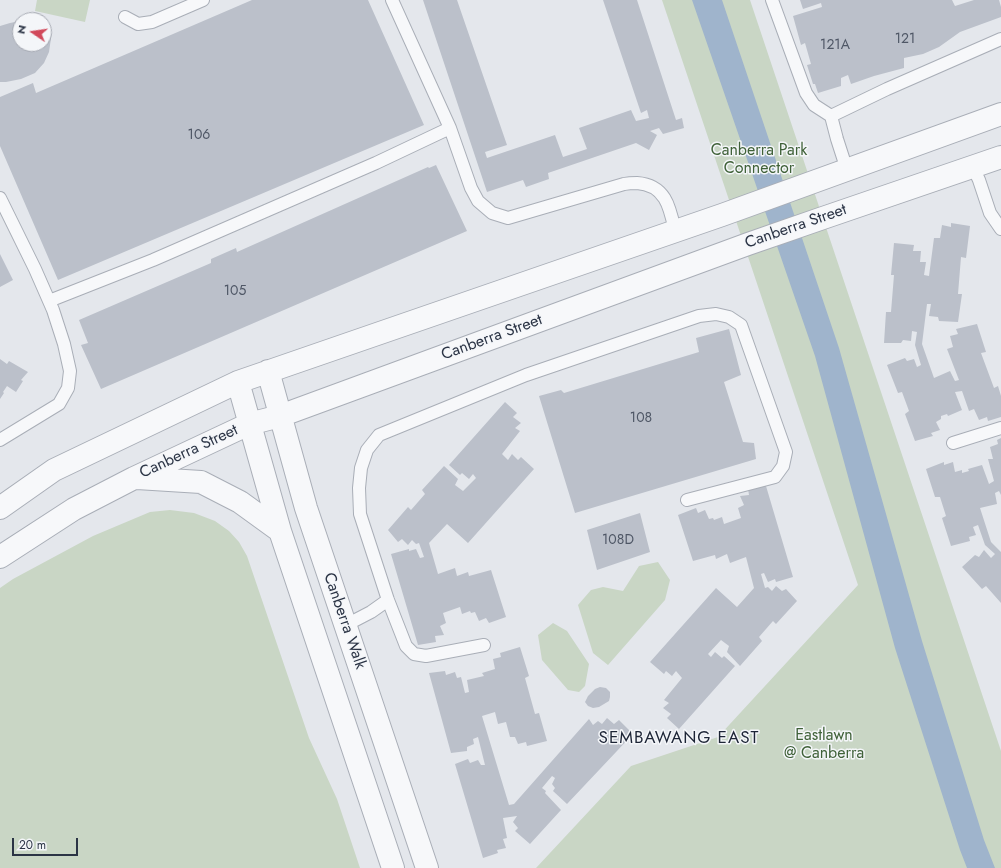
<!DOCTYPE html>
<style>
body{margin:0}
#map{position:relative;width:1001px;height:868px;overflow:hidden;background:#e4e7ec;font-family:Jost,sans-serif}
canvas{display:block}
.north{position:absolute;left:12px;top:12px;width:40px;height:40px;box-sizing:border-box;background:#f4f6f9;border:1px solid #a4a8b1;border-radius:50%;rotate:283deg;font-size:11px;font-weight:700;line-height:16px;text-align:center;color:#2b3445}
.north::after{content:'';display:block;margin:auto;width:14px;height:18px;background:#d1495b;clip-path:polygon(50% 0,100% 100%,50% 72%,0 100%)}
.scale{position:absolute;left:12px;top:838px;width:66px;height:18px;box-sizing:border-box;border:2px solid #2b3445;border-top:0;padding-left:5px;font-size:12px;line-height:14px;white-space:nowrap;color:#2b3445;-webkit-text-stroke:3px #f4f6f9;paint-order:stroke}
</style>
<div id="map">
<canvas width="1001" height="868"></canvas>
<div class="north">N</div>
<div class="scale">20 m</div>
</div>
<script>
const ctx = document.querySelector('canvas').getContext('2d');
ctx.lineJoin = 'round';
function fillPath(path, color) {
  ctx.fillStyle = color;
  ctx.fill(path, 'evenodd');
}
function strokePath(path, color, width, dash) {
  ctx.strokeStyle = color;
  ctx.lineWidth = width;
  ctx.lineCap = dash ? 'butt' : 'round';
  ctx.setLineDash(dash || []);
  ctx.stroke(path);
}
function write(font, color, halo, rows, align = 'center') {
  ctx.font = font + ' Jost,sans-serif';
  ctx.lineWidth = 3;
  ctx.setLineDash([]);
  ctx.textBaseline = 'middle';
  ctx.strokeStyle = halo;
  ctx.fillStyle = color;
  for (const [text, x, y, turn = 0] of rows) {
    ctx.save();
    ctx.translate(x, y);
    ctx.rotate((+turn || 0) * Math.PI / 180);
    ctx.textAlign = isNaN(turn) ? turn : align;
    if (halo) ctx.strokeText(text, 0, 0);
    ctx.fillText(text, 0, 0);
    ctx.restore();
  }
}
fillPath(new Path2D(`
 M37 0H90L85 22 35 11Z
 M662 0H750L1001 751V868H536L631 766 718 737 858 585Z
 M170 510 194 513 215 521 229 531 239 542 247 556 309 738 337 799 360 868H0V588L13 579 93 536 150 512Z
 M658 562 670 580 665 600 608 665 593 653 578 605 591 590 603 587 623 591 639 566Z
 M553 623 567 631 589 664 585 686 579 692 568 690 542 660 538 635Z`), '#c9d6c5');
fillPath(new Path2D(`
 M692 0H722L839 348 922 641 984 840 995 868H967L960 850 895 648 815 356Z`), '#9fb4cc');
fillPath(new Path2D(`
 M252 0H368L424 125 58 280 0 146V97L33 83 36 93Z
 M423 0H457L507 145 485 152 487 158 555 135 563 157 587 149 579 128 631 110 636 121 649 118 647 110 641 113 603 0H637L676 120 682 118 684 128 663 134 659 128 650 131 657 135 649 150 636 143 548 173 549 179 526 187 523 180 487 192Z
 M800 0H952L955 6 974 0H999L1001 7V17L960 32 939 47 923 54 904 58V68L874 76 851 84 848 75 841 78V86L818 93 815 84H813L807 65 811 64 805 43 801 45 793 16 822 7 821 3 803 9Z
 M20 21V44H44V28L46 29 51 38 49 52 44 63 35 73 21 79 6 82H0V26L10 23Z
 M436 165 467 231 101 389 81 345 88 343 79 320 211 263V259L236 248 237 252 428 167 429 168Z
 M951 223 970 226 966 258 961 257 958 294H962L958 322 939 321 938 317 929 316 931 304H927L922 344 934 378 950 371 955 381 959 380 947 349 953 347 950 336 958 334 956 329 977 324 986 352 981 353 994 388 998 386 1001 396V417L988 421 987 417 979 420 974 409 969 411 962 391 955 392 962 410 948 416 947 414 941 416V419L936 422 940 430 931 433 933 436 915 441 905 414 909 411 902 392 898 393 887 365 905 358 907 361 914 359 917 367 921 365 915 345 917 332 912 331 911 341 903 340 901 343H884L886 312H891L894 275H891L894 243 914 245 913 251H921L920 262H926L924 275 929 276 934 238H940L942 225 951 227Z
 M0 254 13 280 0 287Z
 M729 329 741 375 724 382 743 442 754 443 756 459 575 513 539 396 561 390 564 393 699 352 696 338Z
 M0 359 7 364 9 361 28 372 21 380 23 381 16 392 7 386 3 392 4 393 0 399Z
 M505 402 517 413 513 417 521 423 515 428 520 431 502 454 508 460 512 454 518 460 521 457 534 469 468 543 447 524 429 543 438 574 455 568 457 576 468 572 469 576 491 570 506 617 489 623 486 618 479 621 475 612 471 613 470 611 462 614 460 607 443 613 446 623 440 626 444 635 435 636 436 642 418 645 391 554 409 549V551L416 549 420 558 424 557 419 543 416 544 412 540 408 545 402 539 398 542 388 530 408 507 411 510 425 494 422 490 444 466 458 479 455 485 463 491 476 478 473 474 469 479 462 473 460 475 449 465Z
 M1001 438V495L999 491 995 493 997 504 980 508 991 542 1001 552V603L986 586 982 589 962 567 975 555 979 557 984 550 991 558 995 554 985 545 978 525 973 527 976 535 969 537 970 541 951 546 942 518 946 516 940 497H935L926 469 944 462V465L953 462 955 472 962 470V473L969 471 968 469 982 465 989 484 994 481 988 459H993L990 447 998 444 997 440Z
 M766 486 793 577 776 582 775 579 768 582 764 573 761 574 765 588 768 587 772 591 776 586 782 591 786 589 797 601 776 624 773 621 759 637 762 641 740 666 727 652 729 646 721 640 708 654 711 657 715 652 722 658 724 656 735 666 679 729 667 718 671 714 663 708 669 703 664 700 682 678 676 671 672 676 666 671 664 674 650 662 716 588 737 607 754 588 746 557 730 563 727 554 716 559 715 555 693 561 678 515 696 508 698 513 705 510 709 519 713 518 714 520 722 517 724 524 741 518 738 508 744 505 740 496 749 495 748 489Z
 M640 513 650 552 597 570 587 530Z
 M520 647 529 676 525 678 535 714 539 713 547 741 527 746 526 742 518 744 515 737H510L506 722 498 724 495 712 482 716 509 805 514 804 589 719 593 725 598 721 602 724 607 718 614 724 619 720 633 734 567 804 553 791 555 788 552 784 555 778 552 776 542 788 546 791 545 793 561 810 530 844 515 831 518 828 513 822 517 816 503 818 507 838 503 839 506 848 497 850 498 853 483 858 455 764 468 759 470 763 478 760 481 765H485L478 737 473 739 474 744 467 747V751L451 753 429 673 445 671 446 675 455 672 457 678 461 677 465 693 469 692 467 680 484 676 482 673 495 669 493 659 501 657 500 653Z
 M600 687 606 688 610 692V697L609 701 599 707 593 708 588 706 585 702 588 696 595 689Z`), '#bbc0ca');
const service = new Path2D(`
 M392 0 450 128 471 188 478 201 492 213 508 218 624 184C629 183 633 183 637 183 666 185 670 208 675 231
 M772 0 806 93 814 105 831 116 837 139 847 170
 M125 17 138 24 152 22 203 0
 M831 116 887 89 1001 39
 M973 167 979 180 990 213 1001 229
 M0 198 35 269 53 310 64 344 70 371 68 388 59 404 0 440
 M49 301 153 260 376 163 450 128
 M953 443 1001 428
 M346 625 371 612 388 600
 M484 645 426 656 414 654 406 646 388 600 360 514 359 488 361 468 367 450 379 435 526 375 699 316 716 314 729 317 741 325 786 452 783 466 775 477 687 500`);
const minor = new Path2D(`
 M268 371 306 508 427 868
 M238 382 280 531 393 868
 M137 478 201 482 240 502 280 531
 M0 508 54 470 238 382 722 215 1001 114
 M0 557 74 509 134 478 249 424 280 416 748 244 820 219 1001 157`);
strokePath(service, '#a9aeb7', 14);
strokePath(minor, '#a9aeb7', 24);
strokePath(service, '#f7f8fa', 12);
strokePath(minor, '#f7f8fa', 22);
write('14px', '#4f5766', null, [
 ["121",905,40],
 ["121A",835,46],
 ["106",199,136],
 ["105",235,292],
 ["108",641,419],
 ["108D",618,541]
]);
write('16px', '#3f6138', '#f4f6f9', [
 ["Canberra Park",759,151],
 ["Connector",759,169],
 ["Eastlawn",824,736],
 ["@ Canberra",824,754]
]);
write('16px', '#2b3445', '#f4f6f9', [
 ["Canberra Street",796,227,-19],
 ["Canberra Street",492,338,-20],
 ["Canberra Street",189,452,-25],
 ["Canberra Walk",344,621,71]
]);
ctx.letterSpacing = '1px';
write('17px', '#1d2536', '#f4f6f9', [
 ["SEMBAWANG EAST",679,739]
]);
ctx.letterSpacing = '0px';
</script>
